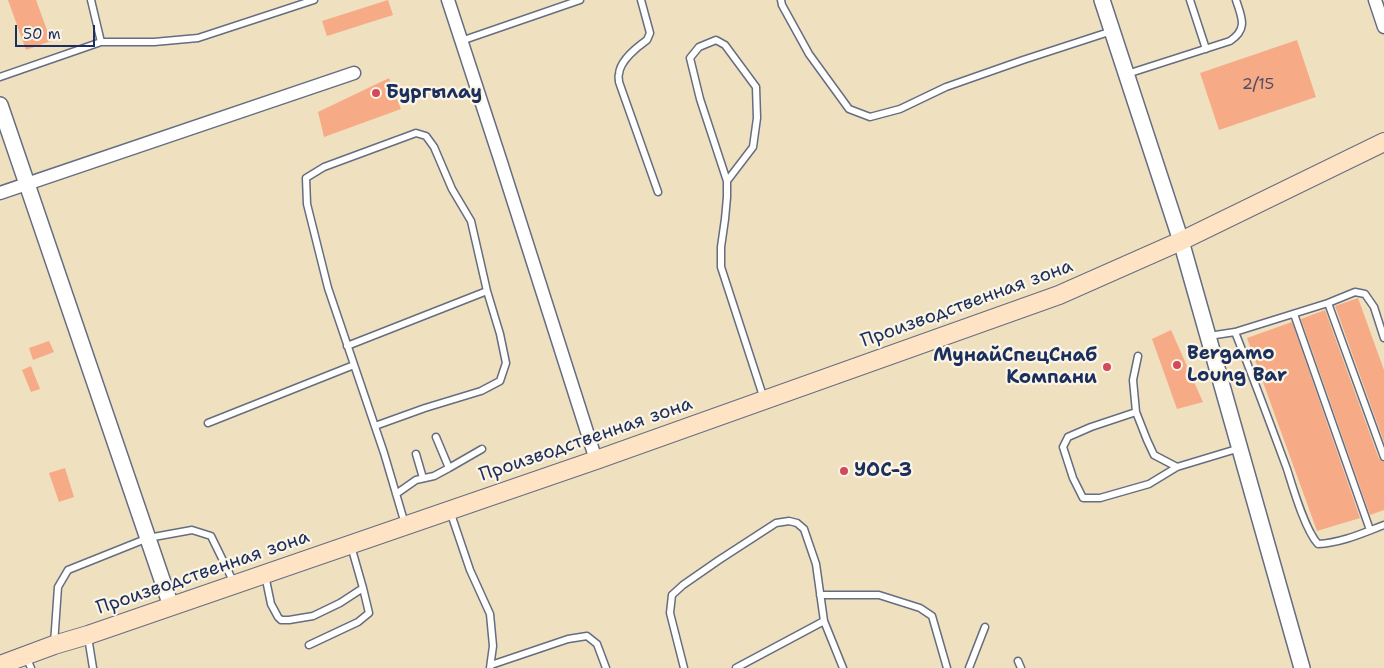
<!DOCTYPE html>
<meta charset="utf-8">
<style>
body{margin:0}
#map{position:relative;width:1384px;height:668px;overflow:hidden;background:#efe0c0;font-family:"Shantell Sans",sans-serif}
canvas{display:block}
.scale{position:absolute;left:15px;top:25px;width:80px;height:22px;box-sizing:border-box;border:2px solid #1b2f5e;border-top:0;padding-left:6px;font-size:15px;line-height:18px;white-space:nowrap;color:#1b2f5e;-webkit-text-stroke:4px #fcf5e5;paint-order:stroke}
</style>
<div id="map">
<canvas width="1384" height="668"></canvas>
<div class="scale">50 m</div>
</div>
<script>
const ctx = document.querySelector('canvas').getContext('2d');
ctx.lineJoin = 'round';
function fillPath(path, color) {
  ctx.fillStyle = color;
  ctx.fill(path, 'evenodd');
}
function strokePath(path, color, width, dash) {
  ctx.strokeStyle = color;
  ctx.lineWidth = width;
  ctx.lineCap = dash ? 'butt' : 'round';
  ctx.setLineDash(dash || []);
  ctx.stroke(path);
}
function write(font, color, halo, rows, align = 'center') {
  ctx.font = font + ' "Shantell Sans",sans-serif';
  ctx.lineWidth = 4.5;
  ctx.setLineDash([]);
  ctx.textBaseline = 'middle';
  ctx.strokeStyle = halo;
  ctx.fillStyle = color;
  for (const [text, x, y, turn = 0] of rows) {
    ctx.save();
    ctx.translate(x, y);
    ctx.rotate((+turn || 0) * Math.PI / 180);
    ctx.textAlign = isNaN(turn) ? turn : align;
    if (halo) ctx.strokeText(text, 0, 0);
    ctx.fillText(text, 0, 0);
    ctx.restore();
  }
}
fillPath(new Path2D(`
 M8 0H36L51 41 26 50Z
 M388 0 393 15 327 36 322 21Z
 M1297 40 1316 97 1219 130 1200 73Z
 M389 78 401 109 324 137 318 112Z
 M1358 298 1384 370V442L1335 306Z
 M1325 310 1379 459 1384 462V510L1370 515 1301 319Z
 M1292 322 1360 518 1317 531 1247 338Z
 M1171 330 1203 402 1177 409 1152 339Z
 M49 341 54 352 33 360 29 348Z
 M31 366 40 389 31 392 22 370Z
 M65 468 74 497 59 502 49 473Z`), '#f7aa86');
const service = new Path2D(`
 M91 0 101 42
 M641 0 650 33 647 40C637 47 620 61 619 74 618 76 619 79 619 82L658 192
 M781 0 782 5 809 54 849 109 870 117 900 109 946 87 1023 60 1112 31
 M1190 0 1206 49
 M461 41 580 0
 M1127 74 1230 41C1248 29 1242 18 1236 0
 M0 77 101 42H154L198 38 314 0
 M727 181 753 147 757 118 756 87 725 45 716 40 699 47 690 58 700 99 727 181V197L725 219 721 247V267L764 399
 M1328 303 1384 457
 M1294 314 1370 530
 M1235 332C1253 377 1270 423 1287 469 1293 488 1305 530 1318 544 1341 543 1363 533 1384 525
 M1209 336 1235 332 1328 303 1355 292 1365 294 1374 307 1384 338
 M347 346 487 291
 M1138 356 1133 380 1136 412 1147 440 1154 455 1177 467
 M1136 412 1091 427 1068 437 1063 447 1073 478 1083 498H1100L1149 484 1177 467 1240 448
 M208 423 354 365
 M375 426 425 408 481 391 500 381 506 363 500 334 487 291 471 221 452 189 434 147 426 136 416 133 324 167 306 178 307 204 328 288 384 453 405 524
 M436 437 449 468
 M416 454 423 478
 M396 494 416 480 434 476 449 468 482 449
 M450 511 470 570 490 614 493 646 490 668
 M265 575 271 604 278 617 281 620H289L313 616 340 603 363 588
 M820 595H879L920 608 932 616 947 668
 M88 637 93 668
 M54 644 58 587 68 570 148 538 192 530 211 536 234 583
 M309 645 358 622 369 613 363 588 351 546
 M26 657 31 668
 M1018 661 1021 668
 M491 665 568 639 587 636 597 644 606 668
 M684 668 670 613 672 595 683 585 719 560 776 523 789 521 797 523 804 529 816 564 824 621 843 668
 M736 668 824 621
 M969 668 985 627`);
const minor = new Path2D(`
 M448 0 500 159 596 460
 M1375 0 1384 27
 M0 193 354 73`);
const tertiary = new Path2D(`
 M1102 0 1181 241 1302 668
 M0 105 171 606`);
const secondary = new Path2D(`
 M0 665 54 645 88 635 596 460 1059 295 1181 241 1384 142`);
strokePath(service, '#656d80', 9);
strokePath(minor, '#656d80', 15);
strokePath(tertiary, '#656d80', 18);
strokePath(secondary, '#656d80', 20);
strokePath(service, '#fff', 6);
strokePath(minor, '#fff', 12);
strokePath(tertiary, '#fff', 15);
strokePath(secondary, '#fee4c5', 18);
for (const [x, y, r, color] of [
 [376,93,5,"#d1495b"],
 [1177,365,5,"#d1495b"],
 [1107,367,5,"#d1495b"],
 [844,471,5,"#d1495b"]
]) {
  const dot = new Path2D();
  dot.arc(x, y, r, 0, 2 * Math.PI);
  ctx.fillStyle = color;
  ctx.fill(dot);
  strokePath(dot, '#fcf5e5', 2);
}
write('16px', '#524e68', null, [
 ["2/15",1258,85]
]);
write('bold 19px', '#1b2f5e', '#fcf5e5', [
 ["Бургылау",386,93],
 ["Bergamo",1187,354],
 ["Loung Bar",1187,376],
 ["МунайСпецСнаб",1097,356,"right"],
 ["Компани",1097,378,"right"],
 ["УОС-3",854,471]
], 'left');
write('19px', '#1b2f5e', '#fcf5e5', [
 ["Производственная зона",967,304,-20],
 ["Производственная зона",586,440,-19],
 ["Производственная зона",203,573,-19]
]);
</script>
